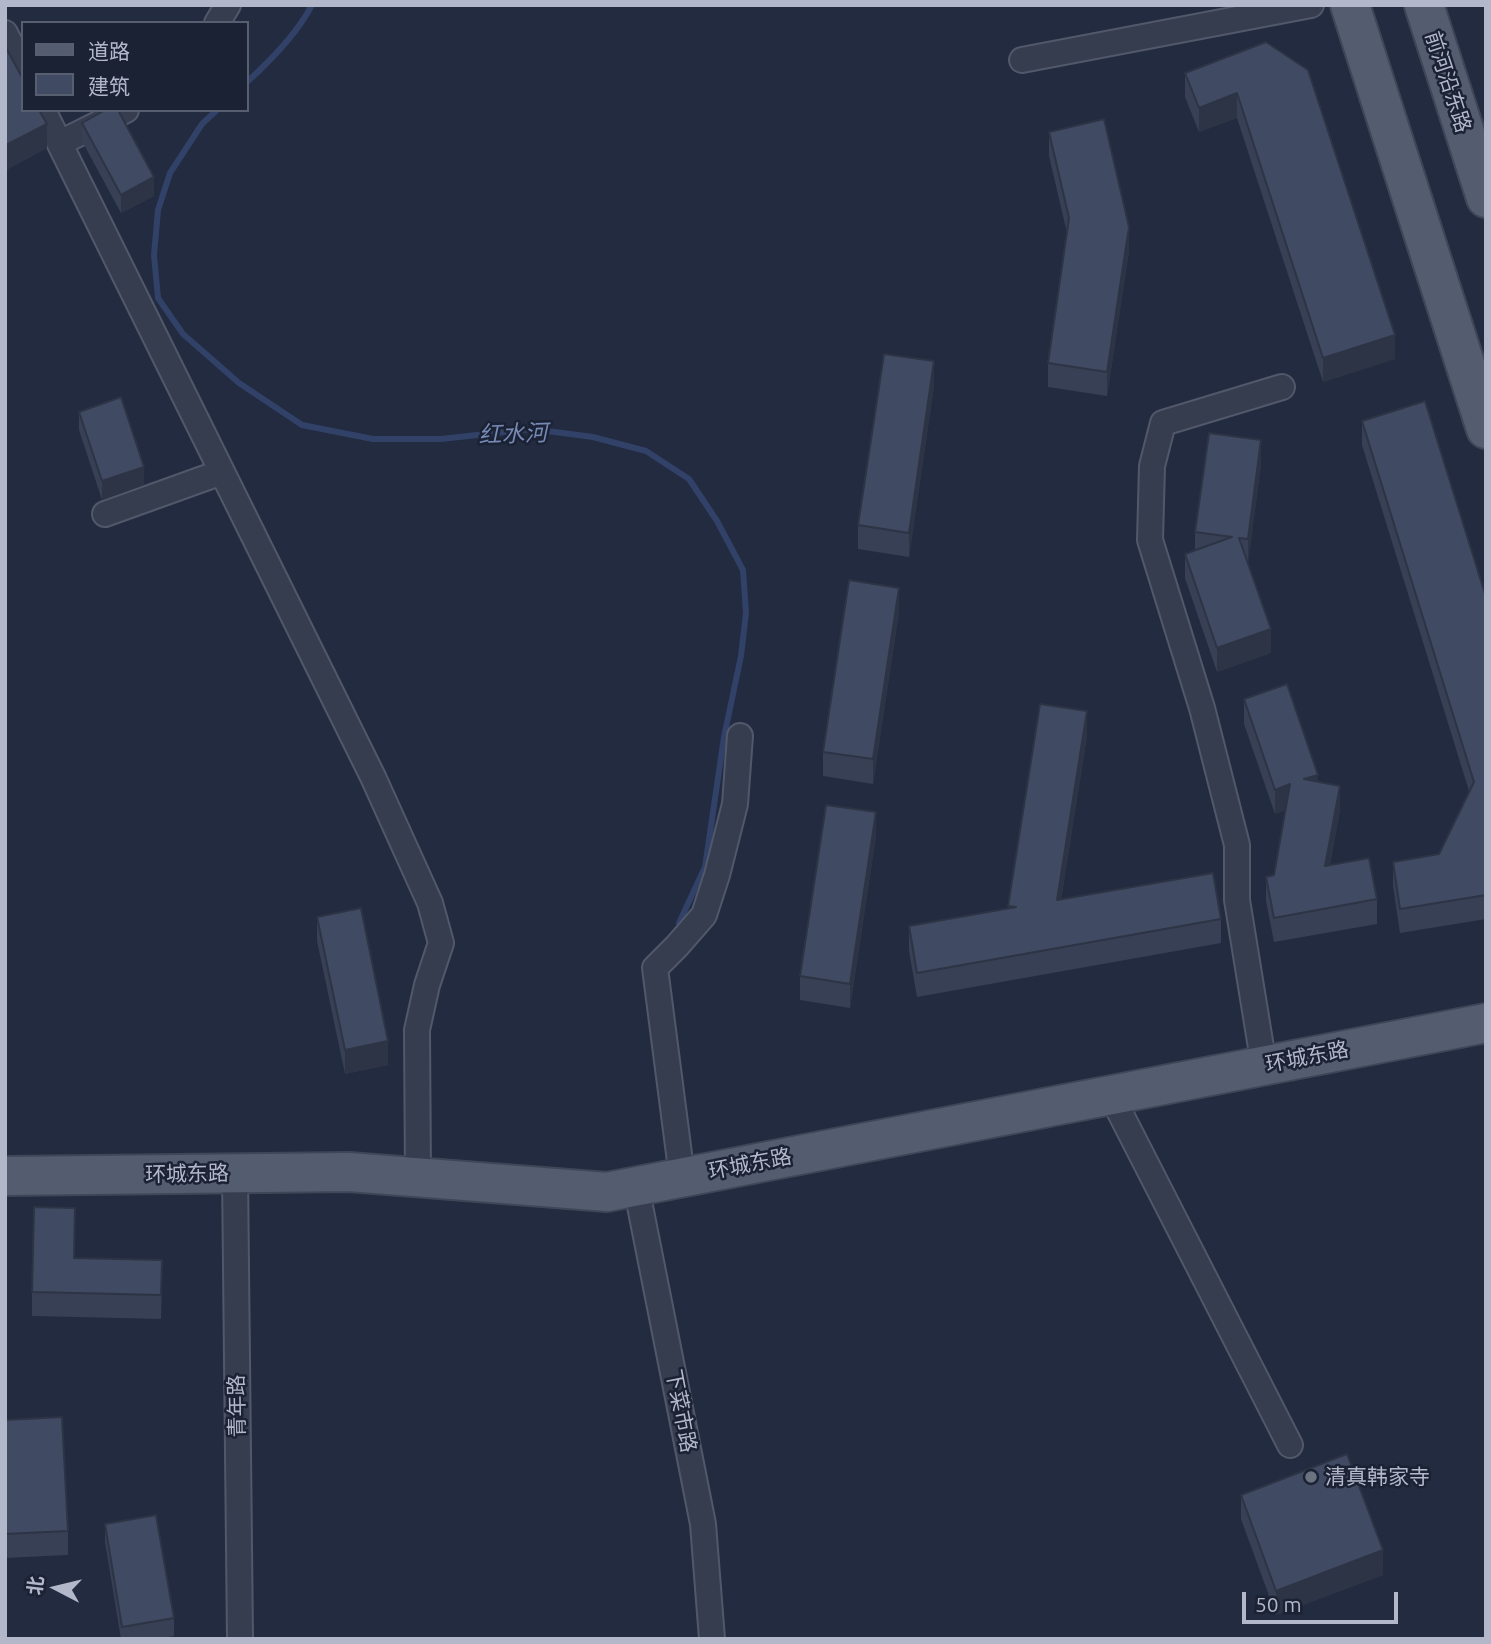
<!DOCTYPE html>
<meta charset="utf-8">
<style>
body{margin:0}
#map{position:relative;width:1491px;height:1644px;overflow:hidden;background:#222b40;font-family:Ubuntu,"Noto Sans SC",sans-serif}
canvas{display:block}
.frame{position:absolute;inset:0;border:7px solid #b2b8ca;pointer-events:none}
.legend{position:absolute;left:21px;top:21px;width:228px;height:91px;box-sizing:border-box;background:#1b2234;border:2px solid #575e70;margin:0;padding:9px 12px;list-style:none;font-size:21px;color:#b2b8ca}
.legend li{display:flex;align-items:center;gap:14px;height:35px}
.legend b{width:35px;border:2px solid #575e70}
.north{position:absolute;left:21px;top:1553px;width:70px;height:70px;-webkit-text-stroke:5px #1b2234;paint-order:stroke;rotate:277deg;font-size:19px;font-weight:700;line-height:28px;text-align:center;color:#b2b8ca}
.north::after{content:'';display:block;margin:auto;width:24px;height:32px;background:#b2b8ca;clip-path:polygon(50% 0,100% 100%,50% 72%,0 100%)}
.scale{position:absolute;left:1242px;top:1592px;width:156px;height:32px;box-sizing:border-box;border:4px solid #b2b8ca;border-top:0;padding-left:9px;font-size:21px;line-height:24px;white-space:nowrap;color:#b2b8ca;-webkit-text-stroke:5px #1b2234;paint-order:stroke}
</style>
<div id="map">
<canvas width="1491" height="1644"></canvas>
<div class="frame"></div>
<ul class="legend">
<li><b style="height:9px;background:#545c70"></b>道路</li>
<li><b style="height:19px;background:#404a62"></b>建筑</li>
</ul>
<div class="north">北</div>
<div class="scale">50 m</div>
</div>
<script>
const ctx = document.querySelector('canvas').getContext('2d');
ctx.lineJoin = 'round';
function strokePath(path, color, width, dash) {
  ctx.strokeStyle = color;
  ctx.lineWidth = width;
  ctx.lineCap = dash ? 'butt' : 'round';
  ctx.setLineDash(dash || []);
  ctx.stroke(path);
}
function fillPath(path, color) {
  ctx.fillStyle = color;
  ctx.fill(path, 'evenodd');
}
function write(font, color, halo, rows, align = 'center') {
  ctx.font = font + ' Ubuntu,"Noto Sans SC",sans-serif';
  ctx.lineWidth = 5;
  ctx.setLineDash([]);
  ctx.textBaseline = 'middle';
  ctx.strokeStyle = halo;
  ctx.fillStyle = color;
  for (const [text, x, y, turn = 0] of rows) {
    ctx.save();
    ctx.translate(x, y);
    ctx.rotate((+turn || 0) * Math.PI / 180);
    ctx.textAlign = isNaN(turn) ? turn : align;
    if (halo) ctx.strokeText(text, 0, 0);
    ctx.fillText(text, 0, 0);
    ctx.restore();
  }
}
strokePath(new Path2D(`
 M247 82C269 62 298 32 312 5
 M217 110 202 124 170 173 158 210 154 255 158 298 183 334 239 383 302 425 373 439H441L532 429 593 437 646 451 689 479 717 521 743 570 746 613 741 656 724 737 705 867 679 923`), '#324167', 6);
const street = new Path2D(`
 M217 23 228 5
 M5 33 23 69
 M1022 60 1311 5
 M43 110 373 777 430 903 441 943 427 985 417 1030 418 1177
 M60 143 126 110
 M105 514 222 472
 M1264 1066 1237 900V845L1202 708 1150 540 1152 466 1163 423 1282 387
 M1111 1095 1290 1445
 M235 1174 240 1639
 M682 1177 655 968 677 946 704 915 717 875 735 804 740 736
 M636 1186 703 1524 712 1639`);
const primary = new Path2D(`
 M1350 5 1486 429
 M1424 5 1486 198
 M5 1176 349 1172 607 1192 1486 1023`);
strokePath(street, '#51586a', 28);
strokePath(primary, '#3f4658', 42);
strokePath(street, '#363d4f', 24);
strokePath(primary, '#545c70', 38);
fillPath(new Path2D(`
 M1266 42 1395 359 1323 382 1237 118 1199 132 1185 97V73Z
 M5 46 47 148 6 170 5 168Z
 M82 123 154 196 121 213 82 141Z
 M1049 132 1129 251 1107 396 1048 387V363L1067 233 1049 156Z
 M934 386 909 557 858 549V525Z
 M79 412 144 485 102 500 79 430Z
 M1362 421 1486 597V919L1400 933 1393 886V862L1439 854 1469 791 1362 445Z
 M1261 464 1248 563 1271 653 1217 672 1185 578V554L1195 550V532Z
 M899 612 873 784 823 776V752Z
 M1244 699 1318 782 1340 810 1330 865 1377 899V924L1274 942 1266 901V877L1274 875 1286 810 1275 814 1244 724Z
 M1087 736 1061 900 1221 919V943L917 997 909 951V926L1008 909V906Z
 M876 836 850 1008 800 1000V976Z
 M317 917 388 1065 345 1074 317 941Z
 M75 1258 162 1284 161 1319 32 1316V1292Z
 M5 1420 68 1531V1555L5 1558Z
 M1241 1495 1383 1575 1276 1615 1241 1519Z
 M105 1524 174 1618V1636L158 1639H121L105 1542Z`), '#374054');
fillPath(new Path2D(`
 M1237 93V118L1199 132V108Z
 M47 124V148L6 170V145Z
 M154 177V196L121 213V195Z
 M1129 227V251L1107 396V372Z
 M1395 335V359L1323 382V358Z
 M934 361V386L909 557V533Z
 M1261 440V464L1248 564V539Z
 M144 467V485L102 500V481Z
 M899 588V612L873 784V759Z
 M1271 629V653L1217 672V648Z
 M1087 711V736L1057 925V900Z
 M1318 775V799L1304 779Z
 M1290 784V809L1275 814V790Z
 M1340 786V810L1325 890V866Z
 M876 812V836L850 1008V984Z
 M388 1041V1065L345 1074V1050Z
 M1383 1550V1575L1276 1615V1591Z`), '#2d3445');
const building = new Path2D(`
 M1266 42 1308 70 1395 335 1323 358 1237 93 1199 108 1185 73Z
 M5 46 23 79V110H39L47 124 6 145Z
 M105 110H118L154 177 121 195 82 123Z
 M1104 119 1129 227 1107 372 1048 363 1069 218 1049 132Z
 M884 354 934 361 909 533 858 525Z
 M121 397 144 467 102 481 79 412Z
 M1425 401 1486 597V895L1400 909 1393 862 1439 854 1474 782 1362 421Z
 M1209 433 1261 440 1248 539 1239 538 1271 629 1217 648 1185 554 1232 537 1195 532Z
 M849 580 899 588 873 759 823 752Z
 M1287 684 1318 775 1304 779 1340 786 1325 866 1369 858 1377 899 1274 918 1266 877 1274 875 1290 784 1275 790 1244 699Z
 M1040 704 1087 711 1057 900 1213 873 1221 919 917 973 909 926 1016 907 1008 906Z
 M826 805 876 812 850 984 800 976Z
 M361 908 388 1041 345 1050 317 917Z
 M34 1207 75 1208 74 1258 162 1260 161 1295 32 1292Z
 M62 1417 68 1531 5 1534V1420Z
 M1347 1454 1383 1550 1276 1591 1241 1495Z
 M156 1515 174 1618 122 1627 105 1524Z`);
fillPath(building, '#404a62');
strokePath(building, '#2d3445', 2);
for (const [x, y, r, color] of [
 [1311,1477,7,"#6b7280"]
]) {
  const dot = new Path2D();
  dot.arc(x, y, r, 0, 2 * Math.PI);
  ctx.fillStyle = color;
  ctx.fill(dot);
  strokePath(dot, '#1b2234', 2.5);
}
write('21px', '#b2b8ca', '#1b2234', [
 ["前河沿东路",1448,82,72],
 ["环城东路",1307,1057,-11],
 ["环城东路",750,1164,-11],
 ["环城东路",187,1174,-1],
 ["青年路",237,1406,-91],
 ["下菜市路",681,1411,79]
]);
write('21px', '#b2b8ca', '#1b2234', [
 ["清真韩家寺",1325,1477]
], 'left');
write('italic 23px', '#7789b5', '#1b2234', [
 ["红水河",513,434,-2]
]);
</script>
